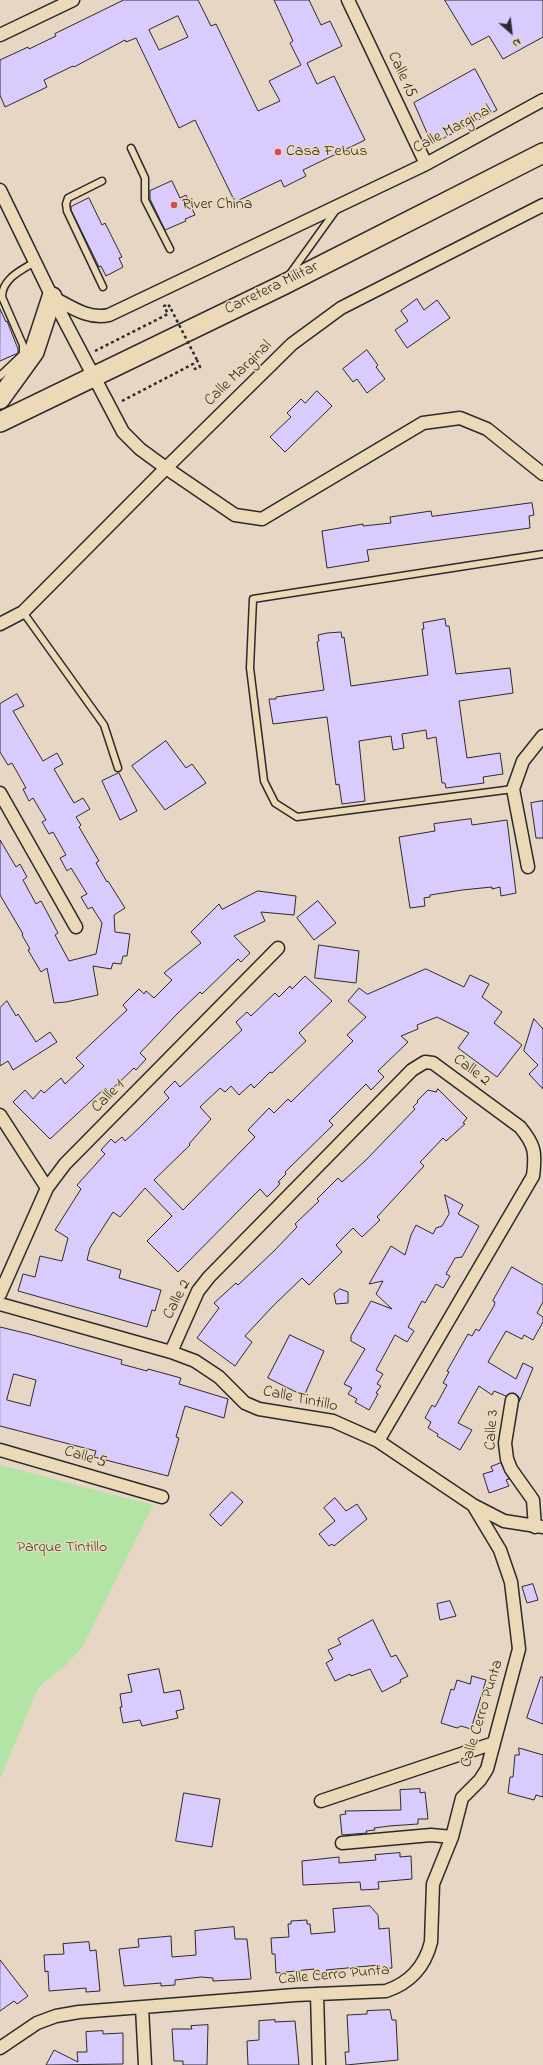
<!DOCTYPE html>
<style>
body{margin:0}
#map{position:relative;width:543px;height:2065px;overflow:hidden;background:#e8d6c5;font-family:"Indie Flower",sans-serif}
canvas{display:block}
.north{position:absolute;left:491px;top:12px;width:40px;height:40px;-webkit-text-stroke:3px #ecd9b7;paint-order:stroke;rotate:152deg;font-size:11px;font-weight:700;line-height:16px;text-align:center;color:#2b2b2b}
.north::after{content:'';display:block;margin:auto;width:14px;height:18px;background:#2b2b2b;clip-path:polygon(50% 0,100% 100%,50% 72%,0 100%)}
</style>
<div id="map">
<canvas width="543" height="2065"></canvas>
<div class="north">N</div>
</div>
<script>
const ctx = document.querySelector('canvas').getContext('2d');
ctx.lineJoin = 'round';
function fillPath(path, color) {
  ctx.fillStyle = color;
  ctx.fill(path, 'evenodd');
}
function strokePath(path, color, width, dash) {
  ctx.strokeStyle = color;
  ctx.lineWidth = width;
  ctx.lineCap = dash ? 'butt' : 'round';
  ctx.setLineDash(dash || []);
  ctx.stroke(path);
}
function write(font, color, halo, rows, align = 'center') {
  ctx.font = font + ' "Indie Flower",sans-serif';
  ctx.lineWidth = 3;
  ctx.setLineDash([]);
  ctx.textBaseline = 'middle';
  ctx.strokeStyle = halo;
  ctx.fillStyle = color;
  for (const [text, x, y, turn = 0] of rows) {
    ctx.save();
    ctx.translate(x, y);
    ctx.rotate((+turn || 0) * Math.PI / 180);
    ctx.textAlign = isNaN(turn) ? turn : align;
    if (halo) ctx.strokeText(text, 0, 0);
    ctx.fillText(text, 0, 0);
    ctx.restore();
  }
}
fillPath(new Path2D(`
 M0 1465 153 1505 82 1648 64 1667 41 1685 35 1695 0 1779Z`), '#b2e4a5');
const building = new Path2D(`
 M124 0H198L211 26 216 24 258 111 280 101 269 81 301 65 290 43 293 41 274 0H309L321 25 330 21 342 46 307 63 317 84 334 76 365 140 303 170 306 176 284 187 281 180 235 202 195 120 179 128 136 38 126 42 125 40 74 67 73 66 44 80 47 87 5 107 0 95V60L28 47 29 49 56 36 55 34ZM178 16 188 37 159 50 149 30Z
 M445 0H543V37L503 59 489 36 472 45Z
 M475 69 497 110 442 139 432 138 427 133 414 103Z
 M172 181 180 198 186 195 195 215 185 219 186 221 165 230 150 199V191Z
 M89 198 102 225 105 223 122 257 119 258 123 267 106 276 101 266 99 267 71 210V207Z
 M417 299 424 310 437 300 450 318 407 348 395 330 408 321 401 311Z
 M0 309 6 322 7 321 18 349V353L0 361Z
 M367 350 378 365 376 367 385 379 367 393 357 379 353 382 343 369Z
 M317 391 332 406 285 452 270 437 291 417 287 413 301 399 305 403Z
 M532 503 534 515 529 516 530 528 367 550 369 561 327 568 322 531 363 524V526L391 523 390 517 431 511 432 516Z
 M445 619 446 626H449L456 674 510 668 513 693 459 701 467 758 500 753 503 774 483 777 484 783 446 788 445 783H442L436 737 427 739 426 730 402 734 404 748 393 750 391 736 359 741 365 801 342 804 339 784 336 785 327 717 273 724 269 699H276V697L324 690 317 642 319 641 318 635 327 633 341 632 342 638 344 637 351 686 428 675 422 629H424L423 623Z
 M17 694 24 706 13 711 43 761 57 753 63 764 54 769 74 803 83 798 90 809 76 817 81 825 79 827 99 861 96 863 107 882 108 881 125 908 114 915 115 932 130 934 127 956H123L121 964 113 963 111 969 93 966 98 995 66 1002 54 1003 47 968 41 972 28 950 30 949 22 935 23 934 0 895V840L16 867 20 864 27 877 23 880 36 904 41 901 48 914 58 933 55 935 69 961 96 954 102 923 92 907 88 909 81 897 87 894 71 868 67 871 60 858 66 855 53 832 49 834 42 822 46 820 33 798 29 801 23 789 26 788 12 763 8 765 0 752V704Z
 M166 741 186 768 192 764 206 783 165 810 132 766Z
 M119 773 137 811 120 820 102 781Z
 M543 801V838H536L531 803Z
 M471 819 472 825 507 820 516 893 501 896 500 887 492 889V887L462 890 430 895V897L424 898 425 906 410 908 399 837 435 831 434 824Z
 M258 891 296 896 294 915 261 912 265 921 234 936 250 953 241 962 238 959 202 994 200 992 177 1014 140 1053 146 1059 136 1070 134 1068 109 1092 105 1088 50 1139 13 1102 25 1090 33 1099 41 1090 44 1093 61 1078 65 1084 84 1066 76 1058 127 1010 123 1005 139 989 144 994 146 991 154 998 172 980 164 973 201 943 191 932 219 904 222 909Z
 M318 901 336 923 314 940 297 918Z
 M319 945 359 951 356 983 315 978Z
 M426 969 464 987 470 975 489 984 482 997 502 1012 494 1023 522 1045 497 1077 458 1048 469 1033 437 1017 417 1025 418 1029 401 1036 408 1042 378 1071 384 1077 371 1090 366 1084 329 1121 333 1125 285 1172 286 1174 278 1182 280 1183 278 1186 267 1197 260 1189 178 1272 147 1241 172 1216 145 1188 120 1217 113 1212 90 1248 87 1260 121 1270 119 1278 161 1290 155 1311 152 1310 147 1327 18 1291 23 1274 35 1277 40 1256 62 1261 68 1238 55 1230 81 1189 77 1185 105 1154 101 1150 111 1139 115 1143 122 1137 125 1141 138 1129 169 1098 164 1092 175 1081 180 1087 242 1030 236 1022 247 1012 251 1016 275 993 279 997 290 986 292 989 305 976 332 1001 299 1033 306 1041 272 1073 270 1072 254 1088 251 1084 239 1095 231 1086 225 1092 220 1088 200 1107 211 1119 189 1144 190 1145 154 1180 183 1210 255 1137 248 1130 269 1108 274 1113 288 1099 291 1102 353 1041 347 1035 366 1017 348 1001 359 988 367 994Z
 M7 1001 16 1016 18 1014 36 1042 50 1032 57 1042 13 1070 8 1061 0 1066V1008Z
 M534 1019 543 1029V1089L529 1074 538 1065 524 1051Z
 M438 1089 467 1118 463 1123 465 1124 446 1141 443 1138 425 1157 420 1162 424 1166 377 1217 380 1220 362 1237 353 1228 336 1245 342 1252 309 1285 302 1278 273 1306 245 1336 252 1342 235 1366 197 1338 219 1308 214 1303 236 1283 238 1285 274 1251 297 1227 295 1224 319 1201 317 1199 338 1178 342 1182 366 1160 415 1109 413 1107 418 1102 417 1101 428 1090 436 1092Z
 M445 1195 463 1205 458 1214 479 1226 462 1257 455 1258 446 1274 450 1276 443 1288 436 1284 425 1303 422 1301 408 1327 414 1331 407 1342 395 1335 376 1370 383 1374 377 1384 381 1386 376 1393 378 1394 369 1410 355 1402 357 1399 348 1394 352 1388 344 1384 365 1349 351 1341V1336L371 1301 392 1309 376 1294 383 1281 369 1284 391 1246 405 1255 411 1235 416 1225 433 1234 436 1228 442 1226 449 1214Z
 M512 1267 543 1285V1302L537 1313 543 1317V1322L533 1340 524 1335 522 1339 506 1331 488 1362 516 1379 523 1363 533 1368 519 1402V1397L514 1393 506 1396 494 1391 492 1395 479 1386 458 1423 472 1430 460 1450 437 1436 438 1434 428 1428 431 1422 425 1418 432 1405 435 1407 447 1385 443 1383 449 1372 447 1371 455 1357 468 1334 472 1336 476 1329 479 1331 494 1306 495 1302 493 1301Z
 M340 1289 348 1292V1303L336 1304 334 1294Z
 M0 1327 29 1334 122 1360 121 1364 147 1371 148 1369 181 1378 179 1384 228 1399 224 1418 185 1406 176 1437 179 1438 168 1476 94 1457 96 1451 0 1426ZM14 1374 36 1380 30 1406 7 1400Z
 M290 1335 324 1351 304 1396 268 1378Z
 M501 1463 509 1479 506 1480 509 1486 489 1493 483 1474 493 1471 491 1467Z
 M232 1492 243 1502 221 1526 210 1515Z
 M335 1498 346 1511 357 1504 367 1519 334 1546 332 1544 329 1546 319 1534 335 1521 324 1508Z
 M533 1584 538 1600 527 1603 522 1587Z
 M450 1601 456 1616 440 1620 437 1604Z
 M373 1620 391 1657 396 1655 408 1676 400 1680 401 1682 382 1692 370 1669 351 1676 350 1674 335 1681 326 1663 333 1659 328 1650 341 1644 338 1639Z
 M159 1669 164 1693 180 1690 184 1709 176 1711 178 1718 142 1726 140 1720 123 1723 120 1707H122L120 1694 132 1692 128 1675Z
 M472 1676 486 1680 471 1729 461 1726 457 1728 441 1723 451 1689 454 1690 457 1680 470 1684Z
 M541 1677H543V1724L527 1718Z
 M519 1748 543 1755V1797L536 1795 534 1800 508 1793 510 1777H513L515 1755H519Z
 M420 1789V1793L425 1792 428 1819H418V1824L389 1826 374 1828 375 1830 366 1831 367 1833 342 1835 340 1815 346 1814 345 1811 401 1810 400 1790Z
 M184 1793 220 1799 212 1847 176 1841Z
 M400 1853V1857L411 1856 412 1879 378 1882 379 1889 361 1890 360 1882 303 1885 302 1861 339 1857V1863L376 1860 375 1855Z
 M370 1906 378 1915 379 1929 389 1928 392 1968 380 1969 379 1965 326 1970 327 1974H314V1969L276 1973 275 1954H272L271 1938 289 1937 288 1924H291V1921L307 1920V1924H310L311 1934 335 1932 333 1909Z
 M234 1927 235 1939H247L251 1979 213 1981V1978L201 1977 175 1980V1985L161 1986V1983L124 1986 119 1949 139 1947 138 1939 171 1936 172 1957 196 1955 195 1931Z
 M89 1942 90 1951 96 1950 100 1991 86 1992V1988L49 1991 48 1971 45 1972 44 1955 64 1954 63 1944Z
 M0 1960 28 1996 17 2004 14 2001 0 2011Z
 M390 2010 392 2020H396L398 2060 346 2065 345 2052H349L347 2015 367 2014V2011Z
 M275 2020V2022L295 2021 299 2065H248L247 2041 259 2040V2021Z
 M208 2025 207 2065H183V2061H174L172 2029H192L191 2026Z
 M103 2031V2034L123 2033V2064L46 2065 54 2050 78 2062 77 2052H87L86 2032Z`);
fillPath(building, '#d9cbfd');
strokePath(building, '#2b2b2b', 1);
const lane = new Path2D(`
 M131 148 145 178V200L170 249
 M102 181 68 198 66 204 67 211 103 287
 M290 274 336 210
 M0 376 23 354V345L2 297C2 279 21 270 35 262
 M23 612 104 725 118 768
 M513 789 297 817 275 803 264 781 250 668 253 599 543 554`);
const street = new Path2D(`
 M348 0 426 164
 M0 35 73 0
 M0 190 52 297 123 432 140 449 166 468 235 515 262 519 423 423 460 418 487 429 543 474
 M52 297C70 306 88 320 109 315L426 164 543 100
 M0 624 23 612 166 468 292 344 341 308 543 205
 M0 793 76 927
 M528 867 513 789 523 761 543 736
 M0 1115 47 1188
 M0 1294 47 1188 65 1164 278 948
 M0 1304 171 1352 195 1361 219 1377 245 1403 259 1409 333 1421 378 1441 473 1505 504 1521 543 1527
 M171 1352 198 1291 209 1277 412 1070 425 1062 433 1063 520 1127C535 1145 536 1153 533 1176L378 1441
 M512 1400 505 1443 507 1459 511 1469 533 1500 535 1527
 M0 1450 162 1497
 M321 1801 494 1743
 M342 1843 431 1835 452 1837
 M317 1994 319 2065
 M142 2007 145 2065
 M0 2048 37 2023 56 2016 79 2012 295 1995 386 1991C410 1983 425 1966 431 1942L433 1884 452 1837 462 1798 480 1780 487 1769 519 1649 511 1582 500 1550 473 1505`);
const primary = new Path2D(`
 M0 399 34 352 52 297
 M0 422 283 285 543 153`);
strokePath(lane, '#2b2b2b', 9);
strokePath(street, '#2b2b2b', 15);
strokePath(primary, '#2b2b2b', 22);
strokePath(new Path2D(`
 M95 351 168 314 164 306 168 304 171 309
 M122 401 193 364 195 369 200 367 197 360`), '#2b2b2b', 2.5, [3, 3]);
strokePath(lane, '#ecd9b7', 6);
strokePath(street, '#ecd9b7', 12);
strokePath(primary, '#ecd9b7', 19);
strokePath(new Path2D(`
 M171 309 197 360`), '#2b2b2b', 2.5, [3, 3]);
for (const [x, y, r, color] of [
 [278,152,4,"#d1495b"],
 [174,205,4,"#d1495b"]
]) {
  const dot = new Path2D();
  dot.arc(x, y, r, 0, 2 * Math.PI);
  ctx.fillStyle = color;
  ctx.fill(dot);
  strokePath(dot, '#ecd9b7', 1.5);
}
write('16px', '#2b2b2b', '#ecd9b7', [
 ["Calle 15",401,75,65],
 ["Calle Marginal",453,130,-28],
 ["Carretera Militar",272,289,-26],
 ["Calle Marginal",239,374,-44],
 ["Calle 2",471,1071,37],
 ["Calle 1",109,1097,-45],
 ["Calle 2",178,1300,-63],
 ["Calle Tintillo",300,1400,12],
 ["Calle 3",493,1430,-86],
 ["Calle 5",85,1458,16],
 ["Calle Cerro Punta",483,1714,-73],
 ["Calle Cerro Punta",334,1976,-5]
]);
write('16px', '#2b2b2b', '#ecd9b7', [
 ["Casa Febus",286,152],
 ["River China",182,205]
], 'left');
write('16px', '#3f473d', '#ecd9b7', [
 ["Parque Tintillo",62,1548]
]);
</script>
